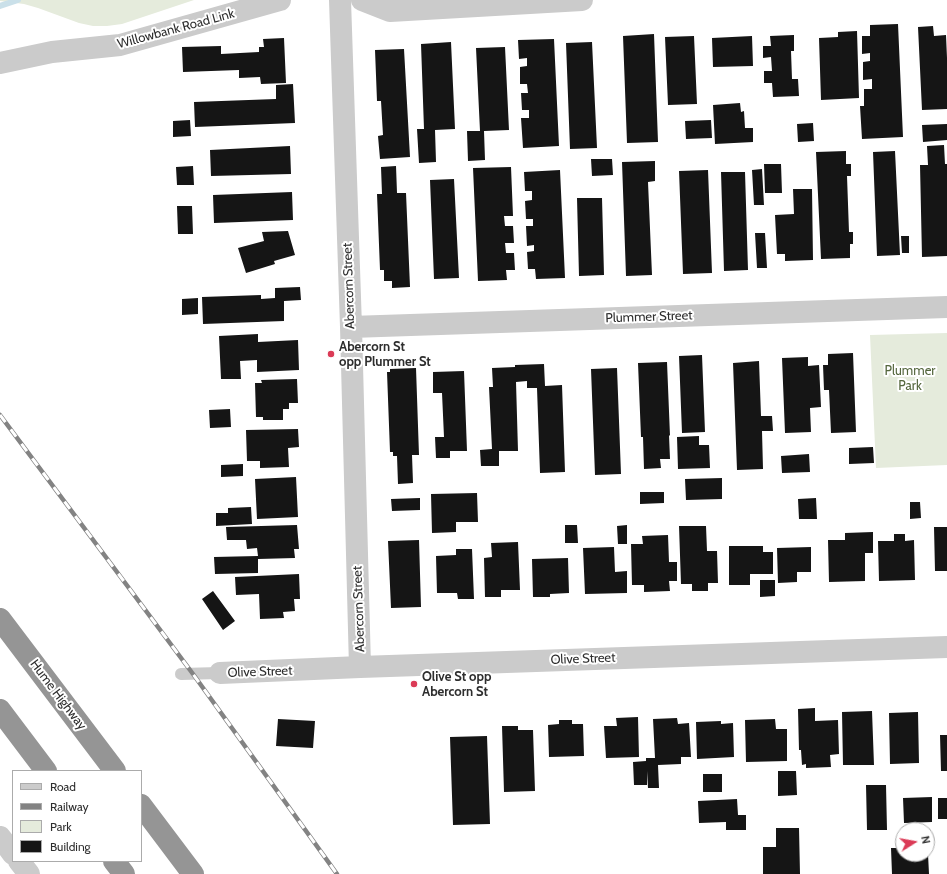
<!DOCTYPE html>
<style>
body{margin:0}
#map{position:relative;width:947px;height:874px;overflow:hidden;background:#fff;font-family:Cabin,sans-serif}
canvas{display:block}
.legend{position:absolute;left:12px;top:770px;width:130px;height:92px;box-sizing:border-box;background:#fff;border:1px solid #ababab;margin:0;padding:5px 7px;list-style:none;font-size:12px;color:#2e2e2e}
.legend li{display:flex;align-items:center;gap:8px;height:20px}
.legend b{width:20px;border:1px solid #ababab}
.north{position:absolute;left:895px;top:822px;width:40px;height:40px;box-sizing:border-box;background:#fff;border:1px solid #ababab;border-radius:50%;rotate:79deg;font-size:11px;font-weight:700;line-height:16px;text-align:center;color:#2e2e2e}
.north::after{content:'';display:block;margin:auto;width:14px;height:18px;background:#db3a56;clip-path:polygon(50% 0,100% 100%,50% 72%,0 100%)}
</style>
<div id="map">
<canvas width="947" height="874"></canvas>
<ul class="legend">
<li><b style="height:5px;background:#cbcbcb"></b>Road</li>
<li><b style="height:5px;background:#838383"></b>Railway</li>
<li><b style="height:11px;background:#e5ebdc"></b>Park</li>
<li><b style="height:11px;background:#151515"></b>Building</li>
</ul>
<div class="north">N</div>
</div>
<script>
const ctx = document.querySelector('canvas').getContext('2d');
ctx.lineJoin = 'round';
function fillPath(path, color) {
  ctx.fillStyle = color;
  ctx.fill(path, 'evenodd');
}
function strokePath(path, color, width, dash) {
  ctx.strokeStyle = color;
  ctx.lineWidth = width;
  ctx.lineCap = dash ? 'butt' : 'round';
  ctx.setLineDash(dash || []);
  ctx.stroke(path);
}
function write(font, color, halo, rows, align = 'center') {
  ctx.font = font + ' Cabin,sans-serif';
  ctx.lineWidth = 4;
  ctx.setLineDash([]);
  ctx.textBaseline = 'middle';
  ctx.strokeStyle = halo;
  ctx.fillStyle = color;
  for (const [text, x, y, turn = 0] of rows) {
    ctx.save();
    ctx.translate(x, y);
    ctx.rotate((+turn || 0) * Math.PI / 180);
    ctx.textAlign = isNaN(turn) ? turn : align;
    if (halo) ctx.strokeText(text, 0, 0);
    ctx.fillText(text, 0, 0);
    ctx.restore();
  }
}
fillPath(new Path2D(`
 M0 0H194L122 24 107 26H93L79 23 38 8 24 4 0 1Z
 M947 333V465L876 468 870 335Z`), '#e5ebdc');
strokePath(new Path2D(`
 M0 6 18 0`), '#cae0e9', 6);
fillPath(new Path2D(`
 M898 24 903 137 862 139 860 106H864V89H872V79L863 80V62L870 61V53L862 54V36H870V25Z
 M933 26 934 36 946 35 947 58V109L922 110 918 27Z
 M857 31 859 98 821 100 819 38 838 37V32Z
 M654 34 658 142 627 143 623 36Z
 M794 35V51H791L792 79H798L799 96 773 97 772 83H764V71H772L771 57 763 58V46H771L770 36Z
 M694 36 697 104 668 105 665 37Z
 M752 36 753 66 713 67 712 38Z
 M284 38 286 83 261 84 260 77 239 78V70L183 72 182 47 221 46V54L259 52V47H264L263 39Z
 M554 39 559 146 523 148 521 118H529V110H522L521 93H528L527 84H520V67L527 66V58L519 59 518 40Z
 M451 42 455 129 435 130 436 162 419 163 417 129H424L421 44Z
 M592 42 597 148 570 149 566 43Z
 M505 47 509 130 484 131 485 160 468 161 467 131H480L476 48Z
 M404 49 410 157 380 159 378 136 383 135 381 101H377L375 50Z
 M293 84 295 123 195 127 194 102 276 99V85Z
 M740 103 741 112 744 111 745 128H753V142L715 144 713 105Z
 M190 120 191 136 173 137V121Z
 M711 120 712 138 686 139 685 121Z
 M813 123 814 141 798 142 797 124Z
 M947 124V140L923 142 922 125Z
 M944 145 945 164H947V256L922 257 920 165H928L927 146Z
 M290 146 291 174 211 176 210 150Z
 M846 151V164H851V176H847L849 232H853V244H850V258L821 259 816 152Z
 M895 151 900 255 877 256 873 152Z
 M591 159H612L613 175 592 176Z
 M655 161V181L648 182 652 275 626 276 622 162Z
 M764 164H781L782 193H765Z
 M193 166 194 185H177L176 167Z
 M396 166 397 193H406L410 287 392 288V281H384V270H380L377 194H382L381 167Z
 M511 167 513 216H504L505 226H513L514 243H505L506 253H514L515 270H506L507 280 478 281 473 168Z
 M762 169 764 205H754L752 170Z
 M560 170 565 278 536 279 535 269H528L527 252 534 251V245L527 246 526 226H533V219H526L525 201 532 200V191H525L524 172Z
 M708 170 712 273 683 274 679 171Z
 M721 172H745L748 270 724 271Z
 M454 179 459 278 434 279 430 180Z
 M793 189H812L813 260 785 261V254H777L775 215 794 214Z
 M292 192 293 220 214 223 213 195Z
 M577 198H602L604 275 579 276Z
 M177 206H192L193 234H178Z
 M288 231 295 255 274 261 275 264 246 273 238 248 264 241 262 232Z
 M755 233H765L767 268H757Z
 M901 236H909V253H902Z
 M300 287 301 300 284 301V321L203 324 202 297 261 295V299L275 298V288Z
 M198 298V314L182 315V299Z
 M258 334V342L298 340 299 370 257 372V360L240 361 241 379H221L219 336Z
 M853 353 856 432 831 433 829 390H824L823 365H828V354Z
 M702 355 705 432 682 433 679 356Z
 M808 357V366L819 365 821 407 810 408 811 432 785 433 782 358Z
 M759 361 761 416H772L773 431H762L763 469 737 470 733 363Z
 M667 362 670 436 669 435 670 459H660L661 468 644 469 643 437H641L638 363Z
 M544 364 545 386 562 385 565 472 540 473 537 388H527V381L516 382 518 451H499V466H481L480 450 492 449 489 387H493L492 368 515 367V365Z
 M416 368 419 455H412L413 483 398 484 397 456H393V452H390L387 372H390V369Z
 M617 368 621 474 595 475 591 369Z
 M464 371 467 451H450V458H436L435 437H444L442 393H433V372Z
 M297 379 298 403H289V409H283V420H263V417H256L255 383H262L261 380Z
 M230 409 231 427 210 428 209 410Z
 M298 429 299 447 288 448 289 467 260 468V461H247L246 430Z
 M699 436V445H709L710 468 678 469 677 437Z
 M873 447 874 463 849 464V448Z
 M809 454 810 472 782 473 781 456Z
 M243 464V476L221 477V465Z
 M296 477 298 517 257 519 255 479Z
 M722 478V499L686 500 685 479Z
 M640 492H664V503L640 504Z
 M477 493 478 522H456V532L432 533 431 494Z
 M420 498V510L392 511 391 499Z
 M816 498 817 519H799L798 499Z
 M910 502H920L921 518 910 519Z
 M251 507 252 524 216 526V513H228V508Z
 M297 525 299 549H294L295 558 258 559V573L215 574 214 557 258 556 257 548 247 549 246 540H227L226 527Z
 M565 525H577L578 543H565Z
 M627 525V544H618L617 526Z
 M679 526H706L707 551H717L718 583H708V591H692V584H681Z
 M934 527H947V571H935Z
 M873 532V553H865V581L829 582 828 540H845V533Z
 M894 534H905V541L914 540 915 580 879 581 878 541H894Z
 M668 535 669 562H677V581H669L670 591 644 592V585H632L631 544H643L642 536Z
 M419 540 421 607 391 608 388 541Z
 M518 542 520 590H501V597H485L484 558 492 557 491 543Z
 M729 546H763V552H773V574H750V585H729Z
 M614 547 615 572 627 571V593L585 594 583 548Z
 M811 547V572H797V582L778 583 777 548Z
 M456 549H472L474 599H458L457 593H437L436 556 456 555Z
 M568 558 569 593 550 594V597H533L532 559Z
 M299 574 300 599H294L295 611 283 612 284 618 260 619 259 594 236 595 235 577Z
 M760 580H775V596L760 597Z
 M213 591 235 621 223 630 202 599Z
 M815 708V721L838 720 839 754 830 755 831 767 806 768V764L802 765 801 750H799L798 709Z
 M872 711 874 765H843L842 712Z
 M918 712 919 763 890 764 889 713Z
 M638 717 639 757 606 758 604 726H617L616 718Z
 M677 718 678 724 689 723 691 757H681V764L658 765 659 788H648L647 771V785H634L633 762 646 761V758H655L653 719Z
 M278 719 315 721 313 748 276 746Z
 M775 719 776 729H787V761L746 762 745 720Z
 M559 720H572V724H583L584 756 549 757 548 725 559 724Z
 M721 721V724L733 723 734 757 697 759 696 722Z
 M502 726H518V730H533L535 791 504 792Z
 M940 735H947V771H941Z
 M487 736 490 824 453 825 450 737Z
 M778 771H796L797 795 778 796Z
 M703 774H722V792H703Z
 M866 785H886L887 830H867Z
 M932 797V822L904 823 903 798Z
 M938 798H947V819H938Z
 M737 799 738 815H746V830H726V822L699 823 698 801Z
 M776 828H799L800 874H763V847H776Z
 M891 848H903V854H928L929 874H892Z`), '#151515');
strokePath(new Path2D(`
 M181 674 220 673`), '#cbcbcb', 12);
strokePath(new Path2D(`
 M340 0 351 327 360 667
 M362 0 390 11 582 0
 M0 63 52 52 120 45 280 0
 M351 327 947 307
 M220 673 360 667 947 647
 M0 837 13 854
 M19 861 29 874`), '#cbcbcb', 22);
strokePath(new Path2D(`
 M0 619 115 771
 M0 710 46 771
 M141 805 193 874
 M114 861 124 874`), '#959595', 22);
const rail = new Path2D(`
 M0 415 193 674 337 874`);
strokePath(rail, '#838383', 4.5);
strokePath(rail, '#fff', 3, [9]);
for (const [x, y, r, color] of [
 [331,354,4,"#db3a56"],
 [414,684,4,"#db3a56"]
]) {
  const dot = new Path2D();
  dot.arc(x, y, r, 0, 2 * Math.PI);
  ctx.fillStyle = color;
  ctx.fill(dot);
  strokePath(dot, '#fff', 1.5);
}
write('13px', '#2e2e2e', '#fff', [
 ["Willowbank Road Link",176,29,-15],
 ["Abercorn Street",349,286,-92],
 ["Plummer Street",649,317,-2],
 ["Abercorn Street",359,609,-92],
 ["Olive Street",583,659,-2],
 ["Olive Street",260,672,-2],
 ["Hume Highway",58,695,53]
]);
write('bold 13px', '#2e2e2e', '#fff', [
 ["Abercorn St",339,347],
 ["opp Plummer St",339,362],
 ["Olive St opp",422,677],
 ["Abercorn St",422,692]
], 'left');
write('13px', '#55673e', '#fff', [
 ["Plummer",910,371],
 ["Park",910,386]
]);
</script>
